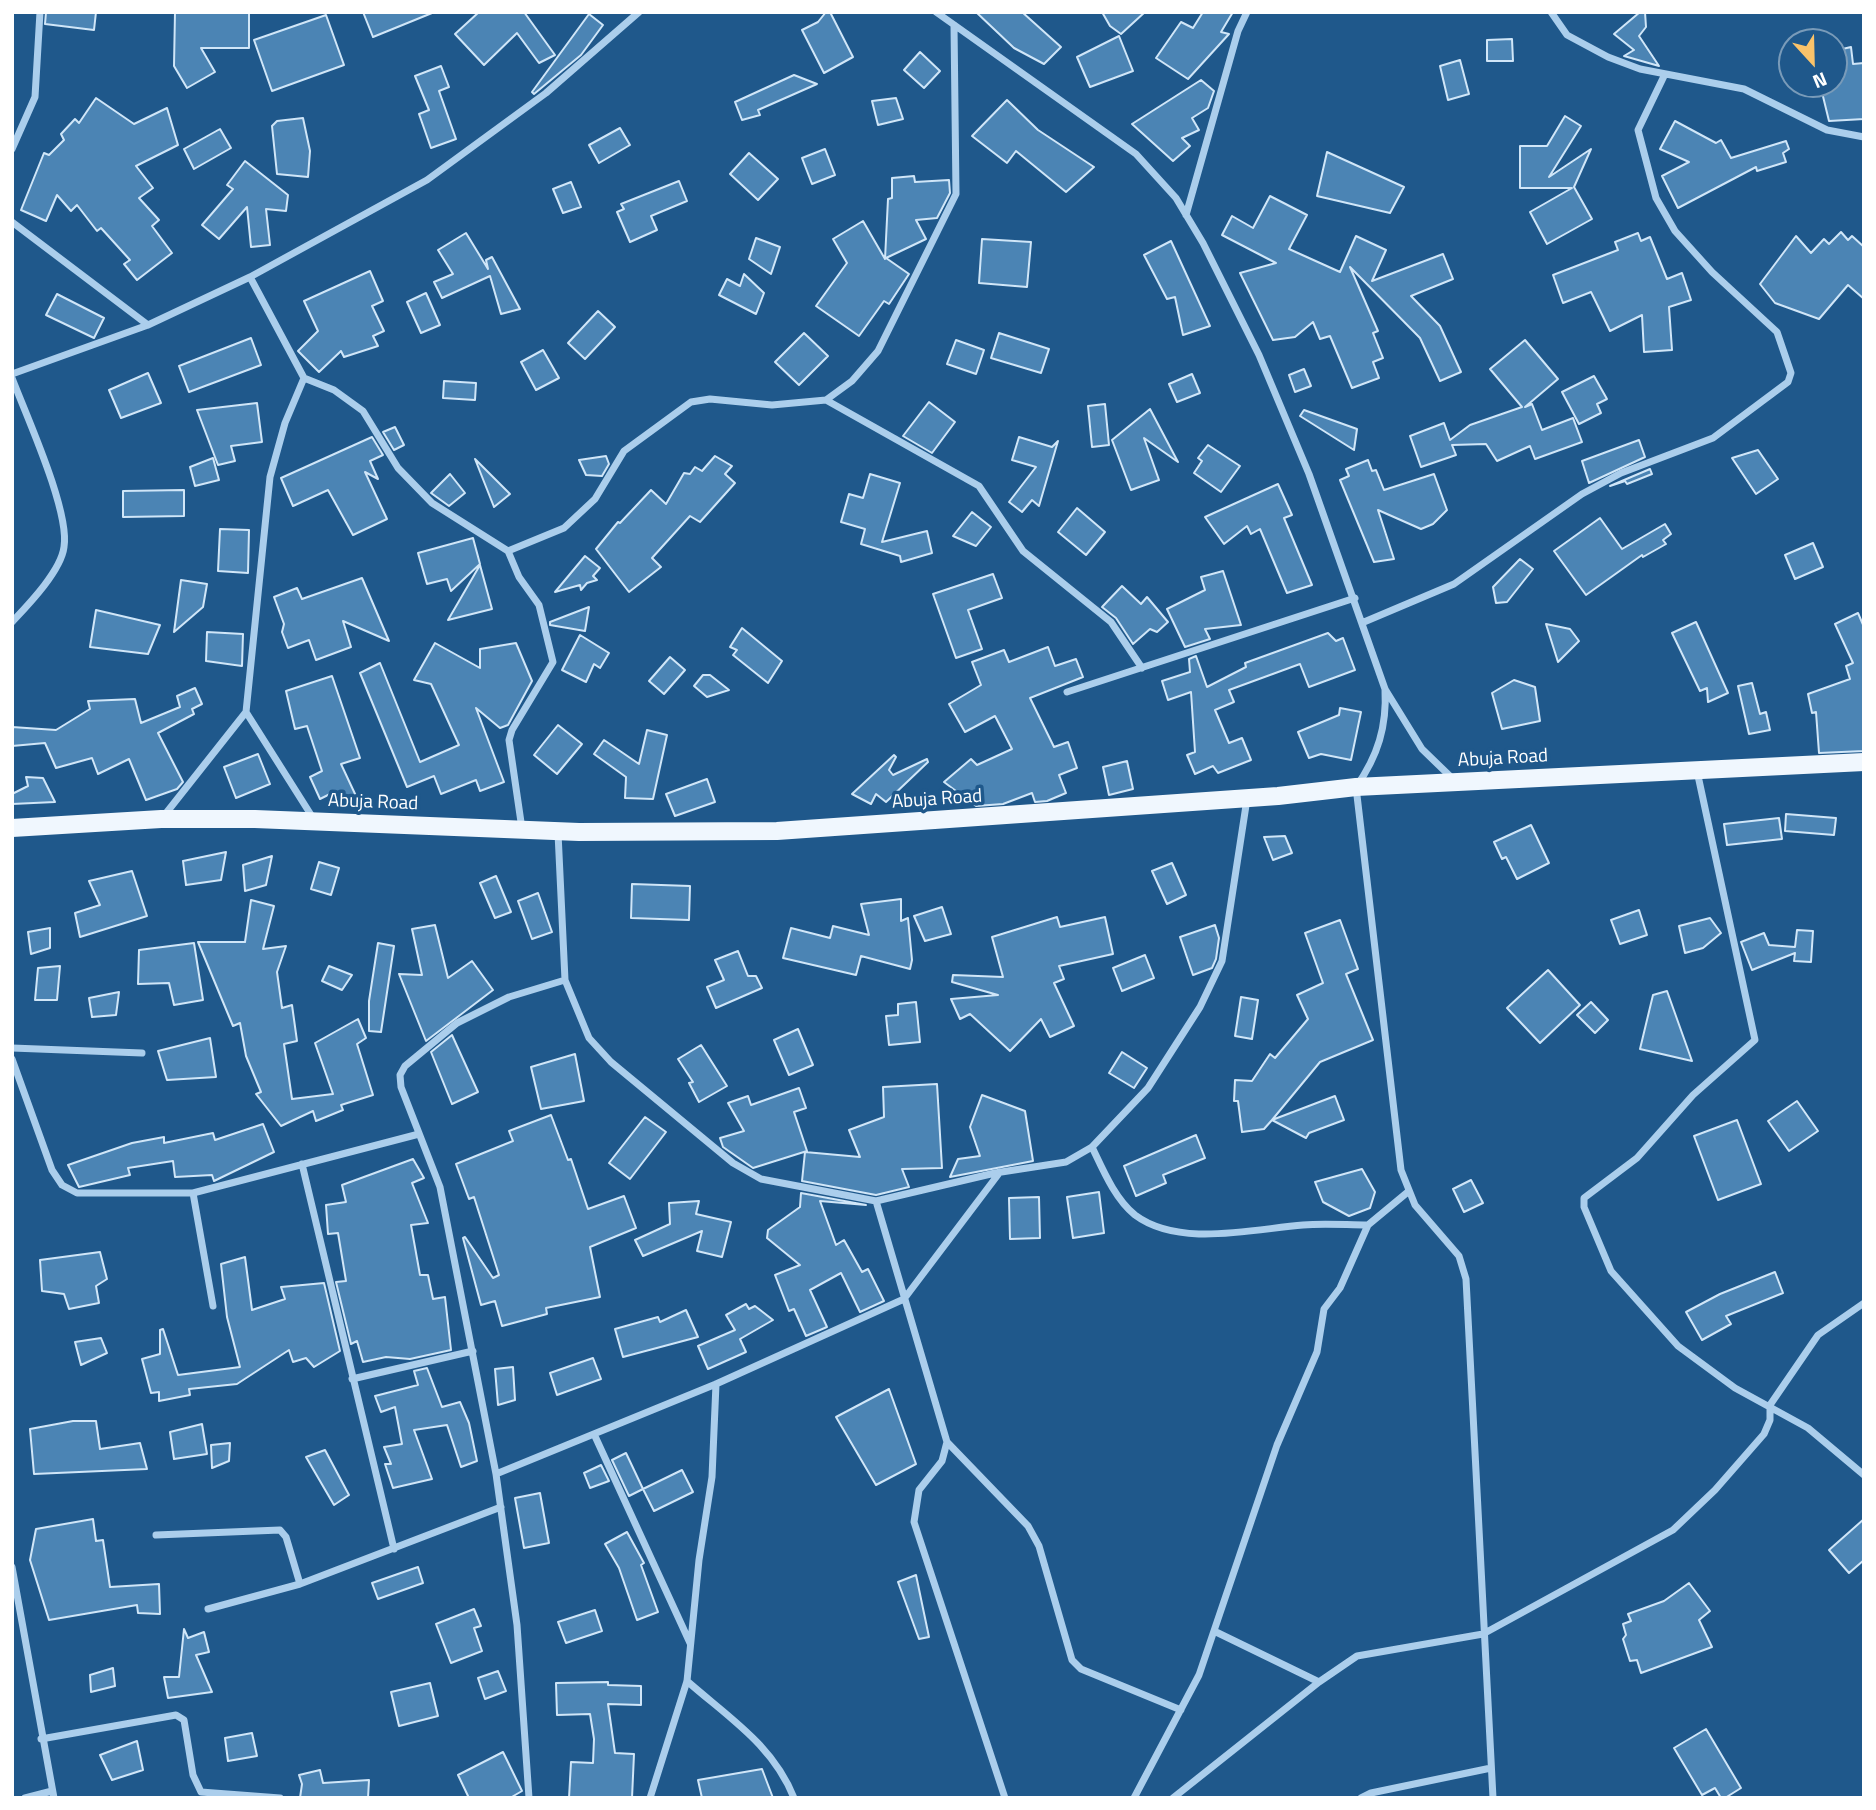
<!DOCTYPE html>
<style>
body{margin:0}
#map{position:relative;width:1876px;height:1810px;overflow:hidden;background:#1f588b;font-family:"Titillium Web",sans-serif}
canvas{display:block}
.frame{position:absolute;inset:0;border:14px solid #fff;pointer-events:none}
.north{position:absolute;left:1778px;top:28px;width:70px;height:70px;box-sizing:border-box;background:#1f588b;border:2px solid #799bb9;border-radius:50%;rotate:158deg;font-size:19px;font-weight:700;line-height:28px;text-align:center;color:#fff}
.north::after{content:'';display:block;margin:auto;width:24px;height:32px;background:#fac36a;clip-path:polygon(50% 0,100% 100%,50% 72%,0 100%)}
</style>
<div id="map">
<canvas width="1876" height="1810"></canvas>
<div class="frame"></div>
<div class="north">N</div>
</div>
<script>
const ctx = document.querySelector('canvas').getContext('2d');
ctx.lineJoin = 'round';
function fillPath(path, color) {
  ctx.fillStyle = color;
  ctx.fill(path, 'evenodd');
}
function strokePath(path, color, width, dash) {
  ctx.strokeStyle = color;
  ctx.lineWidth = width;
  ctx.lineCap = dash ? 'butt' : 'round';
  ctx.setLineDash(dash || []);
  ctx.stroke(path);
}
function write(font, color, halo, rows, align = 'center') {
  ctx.font = font + ' "Titillium Web",sans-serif';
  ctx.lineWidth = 7;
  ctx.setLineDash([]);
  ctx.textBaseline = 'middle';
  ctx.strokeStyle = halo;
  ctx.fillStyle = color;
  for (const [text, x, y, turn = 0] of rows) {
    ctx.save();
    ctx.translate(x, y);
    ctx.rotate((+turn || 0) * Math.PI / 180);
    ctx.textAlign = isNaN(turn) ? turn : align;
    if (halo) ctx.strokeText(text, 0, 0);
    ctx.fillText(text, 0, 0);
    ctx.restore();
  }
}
const building = new Path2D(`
 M46 12H96L94 30 45 24Z
 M175 12 249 13V48H201L215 72 187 88 174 66Z
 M363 12H432V13L373 37Z
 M479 12H524L555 55 539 63 517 33 484 65 455 34Z
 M826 12H830L853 57 824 73 802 30 818 22Z
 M976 12H1022L1061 47 1044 64 1014 48Z
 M1102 12H1145L1121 34 1110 26Z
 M1203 12H1233L1221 32 1229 34 1188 79 1156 58 1181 22 1193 28Z
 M1640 12H1645L1646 27 1639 36 1659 66 1624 56 1634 50 1614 34Z
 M589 14 603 25 581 55 534 94 532 92Z
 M326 15 344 65 272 91 254 40Z
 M1119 36 1133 71 1090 87 1077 57Z
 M1512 39 1513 61H1487V40Z
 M1851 47 1853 64 1864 63V119L1829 121 1820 84H1834V51Z
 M920 52 940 71 924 88 904 70Z
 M1460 60 1469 94 1448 100 1440 66Z
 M441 66 449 87 439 91 456 139 431 148 419 114 429 110 415 76Z
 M794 75 817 84 758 110 760 115 742 120 735 102Z
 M1201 80 1214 91 1208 108 1192 118 1199 130 1182 138 1190 146 1173 161 1132 124Z
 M96 98 134 124 167 108 178 145 136 166 153 188 139 198 159 220 152 226 172 253 137 280 124 264 130 260 101 228 97 231 77 205 71 211 57 195 46 221 21 210 44 153 49 155 64 140 61 134 75 119 79 123Z
 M896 98 903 119 878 125 872 101Z
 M1007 100 1038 130 1094 167 1066 192 1016 151 1007 163 972 136Z
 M1565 116 1581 126 1549 177 1591 149 1574 187 1592 219 1547 244 1530 212 1572 188H1520V146H1547Z
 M303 118 310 151 308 177 277 174 272 126 277 121Z
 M1675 121 1716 143 1721 140 1731 158 1786 141 1789 149 1783 153 1786 162 1757 171 1756 167 1678 208 1662 176 1689 162 1660 149Z
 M620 128 630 145 599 163 589 145Z
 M220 129 231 148 194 169 184 149Z
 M825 149 835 175 812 184 802 158Z
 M1327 152 1404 187 1390 213 1317 196Z
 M749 153 778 179 758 200 730 174Z
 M245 161 288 195 286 211 266 209 270 245 251 247 247 207 219 239 202 225 233 189 227 185Z
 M914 176 915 182 949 180 950 193 937 218 916 220 926 239 886 258 909 274 889 304 884 301 859 336 816 306 847 263 833 239 863 221 885 259 888 199 892 198V178Z
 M679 181 687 201 651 216 657 230 630 242 617 212 624 209 621 204Z
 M571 182 581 207 563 213 553 189Z
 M1270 196 1307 215 1289 249 1340 272 1356 236 1386 250 1372 281 1443 254 1453 279 1411 296 1440 326 1461 372 1440 381 1420 338 1350 267 1378 331 1373 333 1383 358 1373 362 1379 378 1352 388 1330 336 1320 339 1313 322 1295 337 1273 340 1240 273 1276 263 1222 235 1232 216 1253 228Z
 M1841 232 1848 240 1852 236 1864 247V299L1848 285 1819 319 1775 303 1760 284 1796 236 1811 253 1824 239 1829 244Z
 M466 233 488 269 486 260 492 257 520 309 501 314 490 276 442 298 434 282 453 274 438 250Z
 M1638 233 1641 241 1650 237 1667 279 1682 273 1691 300 1669 307 1672 350 1644 352 1642 315 1610 331 1591 292 1563 303 1553 275 1618 250 1615 242Z
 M756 238 780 247 771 274 749 259Z
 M982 239 1031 242 1027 287 979 283Z
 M1171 241 1210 326 1183 335 1175 297 1167 299 1144 255Z
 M370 271 383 301 372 306 384 331 373 336 378 346 344 357 341 351 319 372 298 351 318 331 304 301Z
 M744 274 764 293 756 314 719 295 727 279 740 286Z
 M426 293 440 325 421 333 407 302Z
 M57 294 104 318 94 338 46 315Z
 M598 311 615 327 585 359 568 343Z
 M804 333 828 356 799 385 775 362Z
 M999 333 1049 349 1041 373 991 358Z
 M251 338 261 365 189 392 179 366Z
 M956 340 984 350 976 374 947 364Z
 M1525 340 1558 379 1525 407 1532 404 1542 430 1573 418 1582 442 1535 459 1530 446 1497 461 1486 444 1452 445 1456 455 1421 467 1410 436 1444 423 1450 440 1470 425 1522 407 1490 369Z
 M543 350 559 378 536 390 521 362Z
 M1304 369 1311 386 1295 392 1289 375Z
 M148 373 161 403 121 418 109 390Z
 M1192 374 1200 393 1177 402 1169 384Z
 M1594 376 1607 399 1597 404 1601 413 1579 424 1562 392Z
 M444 381 476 383 475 400 443 398Z
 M929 402 955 422 932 453 903 436Z
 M257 403 262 442 231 446 235 461 218 465 197 410Z
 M1105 404 1109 445 1092 447 1088 406Z
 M1150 409 1178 462 1144 438 1159 480 1131 490 1112 440Z
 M1304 410 1357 429 1354 450 1300 416Z
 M395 427 404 445 394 450 383 432Z
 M372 437 383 455 370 461 378 479 365 472 387 519 353 535 328 490 293 506 281 478Z
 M1019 437 1052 447 1058 441 1039 506 1032 500 1022 512 1009 502 1036 467 1012 460Z
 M1639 440 1645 457 1589 483 1582 461Z
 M1208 445 1240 466 1221 492 1194 473 1202 461 1198 458Z
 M1758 450 1778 479 1756 494 1732 458Z
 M606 456 609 464 602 476 586 475 579 460Z
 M715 456 732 466 725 474 735 483 700 522 690 516 652 558 661 567 629 592 596 549 618 522 620 523 651 490 666 504 684 473 690 474 695 467 702 471Z
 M213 458 219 480 195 486 190 467Z
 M475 459 510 494 494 507Z
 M1368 460 1372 471 1376 470 1384 490 1434 474 1447 510 1433 524 1421 529 1378 510 1394 559 1374 562 1340 480 1349 476 1346 469Z
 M1650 469 1652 474 1627 484 1625 481 1610 486Z
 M450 474 465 493 449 506 431 493Z
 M870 474 900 483 882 542 927 531 932 553 901 562 900 556 861 544 865 529 841 522 849 494 863 498Z
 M1278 484 1292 515 1284 518 1312 585 1287 593 1260 529 1251 534 1247 526 1224 544 1205 517Z
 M184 490V516L123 517V491Z
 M1077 508 1105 532 1086 555 1058 532Z
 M972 512 991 527 976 546 953 536Z
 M1600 518 1622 549 1665 524 1671 534 1663 540 1666 544 1643 557 1642 555 1586 595 1554 551Z
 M220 529 249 530 248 573 218 571Z
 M473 538 480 564 451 591 447 579 427 584 418 553Z
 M1813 543 1823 567 1795 579 1785 555Z
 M585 556 600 568 593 576 597 580 587 583 581 590 580 585 555 592Z
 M1520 559 1533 569 1507 602 1496 603 1493 587Z
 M480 565 492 609 448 620Z
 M1223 571 1241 625 1205 629 1210 639 1185 647 1167 609 1205 590 1201 577Z
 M993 574 1002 598 968 610 982 649 956 658 933 594Z
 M362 578 389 641 343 621 351 647 316 660 309 640 288 648 282 632 284 624 274 597 297 588 302 599Z
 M181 580 207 584 203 607 174 632Z
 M1122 586 1141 604 1147 597 1168 622 1157 632 1150 629 1133 644 1116 618 1102 607Z
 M589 607 585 631 550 625V622Z
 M96 610 160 625 148 654 90 647Z
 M1858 613 1864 627V751L1819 753 1816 712 1812 713 1808 694 1850 679 1846 666 1853 663 1835 624Z
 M1696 622 1728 693 1708 702 1707 688 1700 691 1672 633Z
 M1546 624 1570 629 1579 641 1558 662Z
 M742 628 782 661 768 683 733 655 737 650 730 647Z
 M207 632 243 634 242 666 206 661Z
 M1328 633 1336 641 1343 638 1355 670 1309 687 1300 664 1229 690 1234 702 1215 710 1229 743 1242 738 1251 760 1218 773 1213 766 1195 774 1187 755 1195 752 1191 692 1168 700 1162 681 1190 672 1189 659 1196 656 1207 687 1246 667 1245 663Z
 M580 635 609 653 600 668 594 664 586 682 562 670Z
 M435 643 480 668V649L516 643 532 681 508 725 500 728 476 708 504 782 480 791 476 780 441 794 434 776 407 787 360 673 380 663 420 762 459 745 431 684 414 680Z
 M1048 647 1055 666 1076 659 1083 677 1030 698 1054 747 1068 742 1077 768 1059 775 1066 793 1047 801 1035 802 1032 793 1003 804 976 806 944 782 971 759 977 765 1012 749 995 716 965 732 949 704 981 685 972 662 1004 650 1009 662Z
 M670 657 685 670 664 694 649 681Z
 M703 675H710L729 690 707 697 694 686Z
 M332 676 360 758 341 764 356 796 337 805 332 793 320 799 310 777 322 771 307 726 295 729 286 691Z
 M1514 680 1535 687 1540 721 1502 729 1492 693Z
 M1752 683 1760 714 1766 712 1770 730 1749 734 1738 686Z
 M195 688 202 704 192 709 194 714 158 733 183 782 177 789 146 800 129 759 98 774 92 758 56 768 45 743 12 746V727L56 730 90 709 88 701 135 699 141 723 180 707 177 696Z
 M1340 708 1361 712 1351 760 1321 754 1309 758 1298 732 1339 715Z
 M558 725 582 744 557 774 534 755Z
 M647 730 667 735 653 799 625 798 626 777 594 754 604 740 639 764Z
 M258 754 270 784 236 798 224 767Z
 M894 755 896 757 889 770 893 775 927 759 928 762 886 802 876 794 871 804 852 794Z
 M1127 761 1133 789 1109 795 1103 767Z
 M26 777 43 778 55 802 12 804V794L28 786Z
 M707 779 715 802 675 816 666 794Z
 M1786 814 1836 818 1834 835 1785 831Z
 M1779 818 1782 839 1727 845 1724 824Z
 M1531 825 1549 863 1517 879 1506 857 1502 859 1494 842Z
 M1285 836 1292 853 1273 860 1264 837Z
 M226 852 221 880 186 885 183 861Z
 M272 856 266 885 245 891 243 865Z
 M319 862 339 868 331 895 311 889Z
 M1172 863 1186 895 1167 904 1152 871Z
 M132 871 147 916 80 937 75 913 100 905 89 881Z
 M496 876 511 912 495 918 480 883Z
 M632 884 690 886 689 920 631 918Z
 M538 893 552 932 532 939 518 901Z
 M901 899V921L908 918 912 960 910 969 861 956 856 975 783 958 791 928 830 938 833 926 869 935 861 904Z
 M251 900 274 906 263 949 286 946 277 972 282 1008 292 1005 297 1041 284 1044 292 1099 333 1094 315 1043 358 1019 366 1038 357 1044 373 1095 341 1105 343 1110 316 1121 313 1111 281 1126 256 1094 261 1092 246 1056 240 1023 233 1026 198 942H245Z
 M942 907 951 934 925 941 914 916Z
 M1639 910 1647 935 1620 944 1611 920Z
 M1057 917 1060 927 1105 917 1113 954 1059 966 1064 979 1054 983 1074 1026 1050 1037 1041 1019 1010 1051 970 1014 960 1019 951 999 998 995 952 982 953 975 1003 977 992 937Z
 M1710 918 1721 933 1703 948 1685 953 1679 926Z
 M1340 920 1358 969 1346 974 1373 1040 1320 1062 1272 1120 1335 1096 1344 1120 1309 1133 1306 1138 1272 1120 1264 1129 1242 1132 1238 1101H1234L1235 1080 1252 1081 1270 1054 1275 1058 1308 1019 1297 995 1323 983 1305 933Z
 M435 925 448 978 472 961 493 990 426 1041 399 974 422 975 412 929Z
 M1215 925 1219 938 1216 959 1212 968 1193 975 1180 937Z
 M50 928V948L31 954 28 932Z
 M1797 930 1813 931 1811 962 1794 961 1795 953 1752 970 1741 942 1764 933 1769 945 1795 947Z
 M194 943 203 1000 174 1005 169 983 138 984 139 950Z
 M378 943 394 946 381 1032 369 1031V1001Z
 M738 951 748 976H756L762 988 716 1008 707 987 724 980 715 960Z
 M1145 955 1154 978 1122 991 1113 968Z
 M60 966 57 1000H35L38 968Z
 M329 966 352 975 342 990 322 981Z
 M1548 970 1580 1005 1540 1043 1507 1008Z
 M1667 991 1692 1061 1640 1049 1653 995Z
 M119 992 116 1015 92 1017 89 998Z
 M1241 997 1258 1000 1252 1039 1235 1036Z
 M916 1002 920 1042 889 1045 886 1016 898 1015V1004Z
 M1591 1002 1608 1020 1595 1033 1577 1015Z
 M798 1029 813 1065 789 1075 774 1040Z
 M452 1035 478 1092 452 1104 431 1052Z
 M210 1038 216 1077 167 1080 158 1051Z
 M701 1045 727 1086 699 1102 689 1083 693 1082 678 1059Z
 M1122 1052 1147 1068 1134 1088 1109 1073Z
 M575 1054 584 1101 541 1109 531 1067Z
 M937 1084 942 1168 902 1169 909 1187 876 1195 802 1181 805 1152 860 1157 849 1130 884 1117 883 1087Z
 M799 1088 806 1108 794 1112 807 1151 753 1168 723 1147 720 1138 744 1131 728 1103 748 1096 751 1105Z
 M982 1095 1025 1111 1033 1161 950 1177 958 1159 980 1156 970 1127Z
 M1797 1101 1818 1131 1789 1151 1768 1121Z
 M551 1115 568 1160 571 1159 588 1209 624 1196 636 1228 590 1247 600 1297 546 1308 547 1314 502 1326 495 1301 481 1305 463 1238 465 1237 493 1278 499 1275 474 1197 469 1199 456 1164 513 1141 509 1131Z
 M645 1117 666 1132 630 1179 609 1163Z
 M1737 1120 1761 1184 1718 1200 1694 1136Z
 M263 1124 274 1152 214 1181 212 1175 175 1177 173 1161 128 1168 130 1175 79 1187 68 1165 132 1143 164 1137V1143L213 1133 215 1140Z
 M1196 1135 1205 1158 1163 1175 1166 1183 1136 1196 1124 1166Z
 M413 1159 424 1178 412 1183 428 1223 411 1225 420 1275H428L433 1299 445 1297 451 1350 410 1359 386 1357 363 1362 357 1341 351 1344 336 1282 346 1281 338 1233 328 1234 326 1205 346 1202 342 1185Z
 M1362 1169 1375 1192 1370 1208 1349 1216 1323 1202 1315 1182Z
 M1471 1180 1483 1203 1464 1212 1453 1189Z
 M1099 1192 1104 1233 1073 1238 1067 1197Z
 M801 1193 866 1205 820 1201 836 1245 844 1240 862 1272 868 1269 884 1301 860 1312 841 1273 810 1290 827 1327 806 1336 794 1309 789 1311 775 1275 800 1265 767 1238 768 1230 800 1207Z
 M1039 1197 1040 1238 1010 1239 1009 1198Z
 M699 1201 696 1214 731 1222 722 1257 697 1251 702 1231 643 1256 635 1240 670 1224 669 1203Z
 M100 1252 107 1279 96 1286 99 1303 69 1309 64 1294 42 1291 40 1260Z
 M245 1257 252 1310 285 1299 281 1287 324 1283 340 1351 314 1367 306 1358 293 1362 289 1350 237 1384 189 1389 190 1395 159 1401V1392L151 1393 142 1359 160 1354V1330L163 1329 178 1375 240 1367 227 1317 221 1264Z
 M1775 1272 1783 1293 1726 1316 1731 1324 1702 1340 1686 1312 1720 1294Z
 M746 1304 749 1309 755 1306 773 1320 740 1339 746 1352 708 1369 698 1346 735 1330 726 1315Z
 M686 1310 698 1337 623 1357 615 1329 658 1317 660 1322Z
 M101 1338 107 1353 81 1365 75 1342Z
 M593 1358 601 1379 557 1395 550 1373Z
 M513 1367 515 1400 498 1405 495 1369Z
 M427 1368 442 1407 460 1402 469 1423 477 1461 461 1467 447 1425 414 1430 432 1479 393 1488 385 1464H391L384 1447 402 1444 395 1407 381 1412 375 1396 418 1385 414 1371Z
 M889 1389 916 1464 876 1485 836 1417Z
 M73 1421H96L100 1449 140 1443 147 1469 34 1474 30 1429Z
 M202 1424 207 1454 174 1459 170 1432Z
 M230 1443 229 1461 212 1468 211 1445Z
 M325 1450 349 1495 334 1505 306 1457Z
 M626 1453 643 1489 629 1496 612 1460Z
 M601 1465 609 1481 590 1488 584 1473Z
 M682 1470 693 1492 654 1511 643 1489Z
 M540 1493 549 1543 524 1548 515 1498Z
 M93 1519 96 1541 103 1540 110 1587 159 1584 160 1614 138 1613 137 1605 49 1620 30 1560 36 1529Z
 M1864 1519V1560L1849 1573 1829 1550Z
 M627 1532 644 1563 641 1565 658 1612 637 1620 619 1568 605 1544Z
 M418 1567 423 1583 378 1599 372 1583Z
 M916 1575 929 1637 919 1639 898 1582Z
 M1689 1583 1710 1611 1699 1620 1712 1647 1641 1673 1637 1660 1630 1661 1623 1639 1626 1635 1623 1624 1631 1621 1628 1614 1664 1601Z
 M474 1609 481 1626 474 1628 482 1651 451 1663 436 1624Z
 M595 1610 602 1631 566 1643 558 1622Z
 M184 1629 188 1638 204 1632 209 1652 196 1655 212 1692 168 1698 164 1677H179Z
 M113 1668 115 1686 91 1692 90 1675Z
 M498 1671 506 1691 485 1699 478 1678Z
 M608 1682V1685L641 1686V1705L608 1704 615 1753 634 1754 632 1798H569L571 1762 593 1763 594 1739 590 1714 557 1715 556 1683Z
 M430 1683 438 1716 399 1726 391 1692Z
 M1706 1729 1741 1788 1725 1798H1721L1715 1788 1702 1795 1674 1748Z
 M252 1733 257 1756 228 1761 225 1738Z
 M137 1741 143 1770 112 1780 100 1755Z
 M503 1752 522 1791 510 1798H469L458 1775Z
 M762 1769 773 1798H702L698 1780Z
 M320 1770 323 1783 369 1780 368 1798H300L302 1784 299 1775Z`);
fillPath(building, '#4b84b4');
strokePath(building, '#d0e6f8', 2);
strokePath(new Path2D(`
 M936 12 1136 154 1176 198 1203 243 1259 355 1309 474 1385 689 1422 749 1454 780
 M1551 12 1567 35 1608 57 1640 69 1744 89 1827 130 1864 137
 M12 149 35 97 40 12
 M1186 215 1238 31 1247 12
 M12 222 148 325
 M250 277 304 378 334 390 363 411 398 468 432 503 508 551 519 577 539 605 553 662 512 730 509 740 522 829
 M12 374 148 325 250 277 427 180 546 93 639 12
 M12 378C26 415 70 511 64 547 61 571 28 605 12 622
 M826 400 979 486 1023 551 1111 622 1142 668
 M508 551 564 528 595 499 624 451 691 402 710 399 772 405 826 400 852 381 878 351 956 194 954 25
 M1364 622 1454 584 1582 494 1621 473 1713 438 1788 382 1791 373 1777 332 1712 272 1675 231 1656 198 1638 130 1665 74
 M1385 689C1387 726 1378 756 1356 787L1401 1170 1415 1205 1459 1256 1466 1279 1493 1798
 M1067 692 1355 598
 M246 712 313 818
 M1697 771 1755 1040 1693 1095 1637 1158 1584 1198V1207L1611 1271 1678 1346 1735 1388 1808 1428 1864 1475
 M163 817 246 712 270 477 285 423 304 378
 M558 833 565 980 589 1038 611 1062 733 1163 761 1179 876 1201 995 1173 1066 1162 1092 1147 1148 1088 1200 1007 1222 961 1247 799
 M12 1048 142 1053
 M12 1059 52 1170 62 1185 77 1193H193L419 1134
 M1092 1147C1103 1170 1115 1199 1135 1215 1179 1248 1253 1229 1303 1225 1324 1223 1347 1225 1368 1225
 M302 1164 394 1549
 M193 1193 213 1306
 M876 1201 947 1442 1028 1526 1039 1546 1072 1660 1081 1669 1181 1710
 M352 1379 473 1351
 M594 1434 690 1643
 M947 1442 942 1461 919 1490 914 1522 1005 1798
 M496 1474 716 1384 904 1299 1000 1172
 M156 1535 280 1530 286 1537 300 1584
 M12 1567 54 1798
 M208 1609 300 1584 501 1507
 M1214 1631 1319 1682
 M687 1681C729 1718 773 1745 794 1798
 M41 1739 176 1715 184 1720 193 1775 201 1792 280 1798
 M25 1798 52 1791
 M529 1798 517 1625 496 1474 440 1187 401 1087 400 1075 405 1066 457 1023 509 997 565 980
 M650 1798 687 1681 699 1560 712 1477 716 1384
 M1134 1798 1199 1675 1277 1445 1317 1352 1324 1309 1340 1288 1368 1225 1409 1191
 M1173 1798 1319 1682 1357 1656 1483 1634 1673 1530 1715 1490 1764 1434 1770 1420V1405L1818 1335 1864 1303
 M1361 1798 1371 1793 1491 1768`), '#abceec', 7);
strokePath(new Path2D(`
 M12 828 161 819H255L579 832 777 831 1278 796 1356 787 1864 762`), '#f0f7fe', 18);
write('19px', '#fff', '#1f588b', [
 ["Abuja Road",1503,759,-3],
 ["Abuja Road",937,800,-4],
 ["Abuja Road",373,803,2]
]);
</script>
